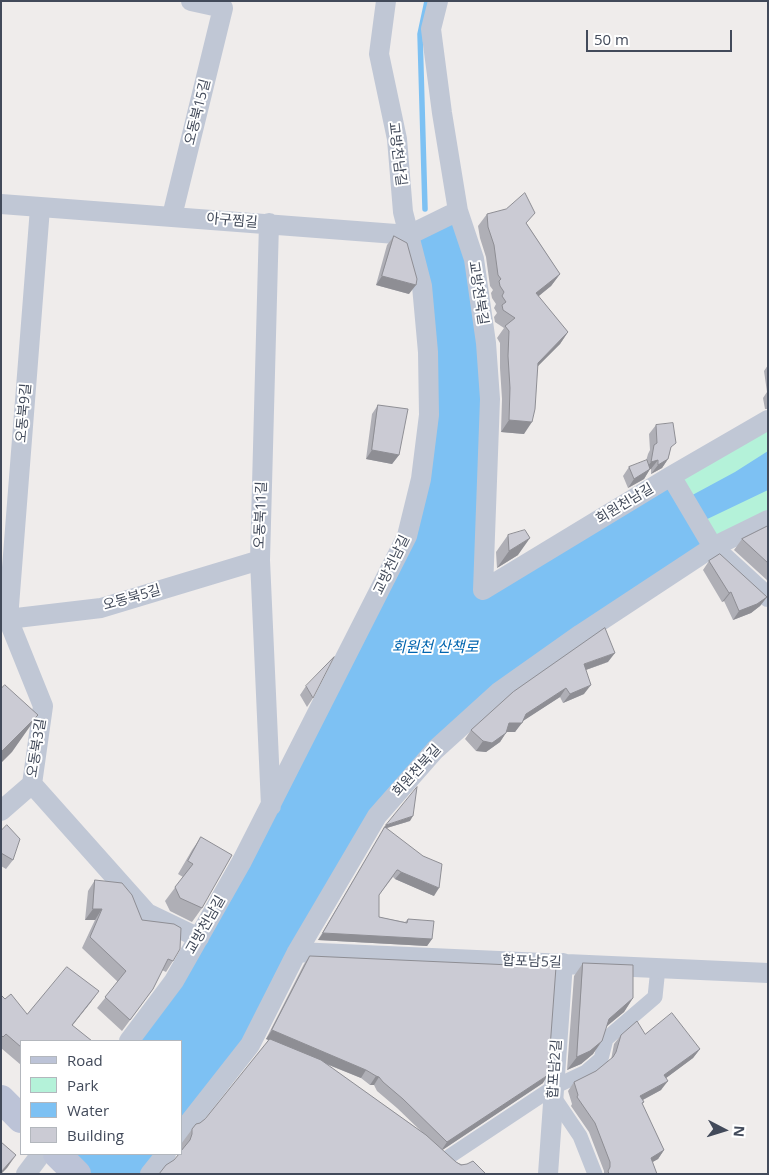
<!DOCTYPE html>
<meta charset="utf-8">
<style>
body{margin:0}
#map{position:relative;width:769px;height:1175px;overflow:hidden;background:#efeceb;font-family:"Open Sans",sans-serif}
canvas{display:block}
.frame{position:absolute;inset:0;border:2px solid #424a5a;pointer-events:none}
.legend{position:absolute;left:20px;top:1040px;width:162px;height:115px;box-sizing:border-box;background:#fff;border:1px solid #b3b7bd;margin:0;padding:6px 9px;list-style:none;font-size:15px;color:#424a5a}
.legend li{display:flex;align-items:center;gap:10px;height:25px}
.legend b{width:25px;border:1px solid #b3b7bd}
.north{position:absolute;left:699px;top:1105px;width:50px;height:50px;-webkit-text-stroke:4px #fff;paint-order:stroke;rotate:95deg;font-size:14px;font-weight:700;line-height:20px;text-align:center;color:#424a5a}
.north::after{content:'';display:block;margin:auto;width:18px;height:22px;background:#424a5a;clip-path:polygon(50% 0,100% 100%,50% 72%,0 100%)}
.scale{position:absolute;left:586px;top:30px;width:146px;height:22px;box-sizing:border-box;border:2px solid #424a5a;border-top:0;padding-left:6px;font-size:15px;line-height:18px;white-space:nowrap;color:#424a5a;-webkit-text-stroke:4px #fff;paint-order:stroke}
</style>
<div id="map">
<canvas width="769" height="1175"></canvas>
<div class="frame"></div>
<ul class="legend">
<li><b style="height:6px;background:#bcc3d7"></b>Road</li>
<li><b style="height:14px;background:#b4f2d9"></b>Park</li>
<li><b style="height:14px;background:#7dc1f3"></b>Water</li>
<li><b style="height:14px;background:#cbcbd4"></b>Building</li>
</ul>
<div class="north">N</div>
<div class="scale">50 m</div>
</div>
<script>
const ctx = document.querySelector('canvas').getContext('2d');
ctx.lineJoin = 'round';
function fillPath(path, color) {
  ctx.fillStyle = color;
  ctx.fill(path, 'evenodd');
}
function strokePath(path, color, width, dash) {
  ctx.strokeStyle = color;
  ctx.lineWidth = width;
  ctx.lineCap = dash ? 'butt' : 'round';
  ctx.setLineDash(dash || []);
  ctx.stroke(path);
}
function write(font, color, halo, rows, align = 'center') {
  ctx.font = font + ' "Open Sans","Noto Sans KR",sans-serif';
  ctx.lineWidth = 4;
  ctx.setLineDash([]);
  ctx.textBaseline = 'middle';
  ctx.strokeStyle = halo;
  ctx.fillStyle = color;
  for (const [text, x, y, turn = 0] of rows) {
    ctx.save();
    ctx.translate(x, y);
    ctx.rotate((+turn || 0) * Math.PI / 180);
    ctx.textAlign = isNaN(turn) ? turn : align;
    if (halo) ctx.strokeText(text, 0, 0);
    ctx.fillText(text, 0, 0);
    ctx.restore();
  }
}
fillPath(new Path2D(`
 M768 420V520L713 547 671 476Z`), '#b4f2d9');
fillPath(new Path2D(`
 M458 211 486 343 483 590 671 476 685 499 735 472 768 451V490L699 523 713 547 511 681 377 816 250 1045 181 1133V1041H130L174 981 407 536 429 415 409 235Z
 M57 1154H166L150 1174H67Z`), '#7dc1f3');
strokePath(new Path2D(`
 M425 209 420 34 427 1`), '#7dc1f3', 5.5);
strokePath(new Path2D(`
 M553 1096 580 1136 595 1174
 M438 1164 554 1087 586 1072 601 1059 606 1039 655 997 658 968`), '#c0c7d5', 15);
strokePath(new Path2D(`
 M438 1 431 29 442 113 458 211 474 259 486 343 490 399 483 590
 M1 204 409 235 458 211
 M172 216 223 8 191 1
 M269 223 260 560 271 806
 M671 476 713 547 768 597
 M483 590 671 476 768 420
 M1 618 8 619 101 608 260 560
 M32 784 147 913 199 938
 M1 811 32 784 43 706 8 619 40 208
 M297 952 768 973
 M129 1041 174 981 242 861 407 536 421 479 429 415 428 352 422 286 403 212 397 139 379 54 386 1
 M181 1133 250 1045 297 952 377 816 435 750 499 692 581 634 713 547 768 520
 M26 1174 41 1154
 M150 1174 166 1154
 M548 1174 563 963`), '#c0c7d5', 20);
strokePath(new Path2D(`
 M1 1099 21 1119
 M57 1154 77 1174`), '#bcc3d7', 28);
fillPath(new Path2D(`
 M487 214 527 224 560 274 551 286 538 296 568 332 560 344 538 366 524 434 501 432 502 399 500 368V343L497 338 504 328 495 322 494 317 497 313 494 308 496 304 492 298 491 293 493 290 490 286 486 257 480 238 478 226Z
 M394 236 409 294 376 285 387 245Z
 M768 365V409H765L763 398 767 392 764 371Z
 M378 405 399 455 392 464 366 459 372 414Z
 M656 425 670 452 668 459 662 468 651 474V469H650L644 479 628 488 623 476 629 467 646 461 648 454 650 450 649 434Z
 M768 526V581L734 550 742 539Z
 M508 535 518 555 497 568 496 552Z
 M709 561 767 597 760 606 751 613 733 620 724 601 722 602 703 570Z
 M608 662 586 670 584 694 563 703 560 697 522 721 515 732H506L500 742 486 752 476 751 465 739 471 730 513 692Z
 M306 686 313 698 307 707 300 695Z
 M410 821 387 828 434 896 395 879 393 877 379 895V917L405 922 408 919 432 939 427 946 318 940 386 825Z
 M1 831 13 860 6 869 1 866Z
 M201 837 202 908 192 922 170 911 165 901 183 877 178 874 192 850Z
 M95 880 142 920 173 961 166 972 162 970 153 989 122 1031 97 1008 118 982 82 948 95 920H85L88 891Z
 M310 956 543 1083 442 1150 456 1162 486 1174 174 1160 178 1155V1154H181V1144L196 1124 200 1123 205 1119 269 1040 266 1039 304 964ZM326 1064 361 1078 370 1085H374L377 1091 397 1108 422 1132Z
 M583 963 633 998 624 1012 606 1026 593 1054 581 1064 567 1070 574 976Z
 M1 995 5 999 27 1014 91 1002 72 1025 21 1041V1065L1 1048Z
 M645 1034 700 1049 693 1058 666 1078 661 1090 643 1100 644 1102 642 1104 664 1150 658 1159 652 1162 657 1174H604V1171L589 1132 571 1106 572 1104 568 1091 574 1082 596 1071 611 1060 614 1044 621 1035Z`), '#afafb6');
fillPath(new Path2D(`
 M560 274 551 286 528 305 536 293Z
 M382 276 416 285 409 294 376 285Z
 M568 332 560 344 530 374 538 363Z
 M509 420 532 422 524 434 501 432Z
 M372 450 399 455 392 464 366 459Z
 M668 459 662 468 651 474 658 465Z
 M658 460 651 469 644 471 651 462Z
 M650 469 644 479 628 488 634 479Z
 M530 538 518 555 497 568 509 551Z
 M731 592 724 601 722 602 729 593Z
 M767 597 760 606 751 613 733 620 739 611Z
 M615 653 608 662 577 673 584 664Z
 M591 685 584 694 563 703 570 694Z
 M566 688 560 697 520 723H522L515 732H503L509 723 526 714Z
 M38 715 12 752 1 763V752Z
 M506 733 500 742 486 752 476 751 483 741Z
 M413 816 410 821 383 829 386 825Z
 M401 872 439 888 434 896 395 879Z
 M93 909H102L95 920H85Z
 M323 933 432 939 427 946 318 940Z
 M99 991 91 1002 64 1036 72 1025Z
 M633 998 624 1012 600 1032 609 1019Z
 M272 1030 366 1070 361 1078 266 1039Z
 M602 1041 593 1054 581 1064 567 1070 577 1057Z
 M700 1049 693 1058 658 1084 664 1075Z
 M548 1075 543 1083 441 1151 447 1142Z
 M376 1076 379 1077 374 1085H370Z
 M668 1081 661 1090 633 1105 640 1096Z
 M664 1150 658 1159 644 1167 651 1158Z
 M16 1155 7 1168 1 1174V1172Z`), '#8e8e94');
const building = new Path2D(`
 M525 193 535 213 526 223 560 274 536 293 568 332 538 363 535 409 532 422 509 420 510 388 508 356 509 331 505 326 515 318 503 310 502 305 506 302 502 296 504 292 500 286 499 281 501 279 498 275 494 245 488 227 487 214 506 209Z
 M394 236 407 243 417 279 416 285 382 276Z
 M378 405 408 409 399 455 372 450Z
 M673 423 676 443 671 447 668 459 658 465V460L651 462 654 445 657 443 656 425Z
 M647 460 650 469 634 479 629 467Z
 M768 526V563L742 539Z
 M525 530 530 538 509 551 508 535Z
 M720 554 767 597 757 604 739 611 731 592 729 593 709 561Z
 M605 628 615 653 584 664 591 685 570 694 566 688 526 714 522 723H509L506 733 492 743 483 741 471 730 513 692Z
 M334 657 313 698 306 686Z
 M5 685 38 715 1 752V689Z
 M417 787 413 816 386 825Z
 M7 825 20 839 13 860 1 853V831Z
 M385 827 423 856 442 864 439 888 401 872 398 870H397L379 895V917L407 923 408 919 434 921 432 939 323 933Z
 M201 837 232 855 202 908 180 898 175 887 193 864 188 861Z
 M95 880 122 883 132 895 142 920 174 924 181 928 180 949 173 961 168 959 153 989 130 1020 105 997 126 971 90 937 102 909H93Z
 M310 956 556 967 548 1075 447 1142 403 1099 383 1082 379 1077 376 1076 366 1070 272 1030Z
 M583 963 633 965V998L609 1019 602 1041 590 1051 577 1057Z
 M67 967 99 991 72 1025 92 1041H21V1047L6 1034 3 1037 1 1035V995L5 999 11 994 27 1014Z
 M672 1013 700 1049 664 1075 668 1081 640 1096 644 1102 642 1103 664 1150 651 1158 657 1174H609L608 1171 610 1167V1162L595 1123 577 1097 578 1095 574 1082 596 1071 613 1057 616 1052 621 1035 637 1021 645 1034Z
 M270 1039 321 1060 426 1135 456 1162 461 1165 467 1164 473 1161 486 1174H159L166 1165 174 1160 179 1154H181V1151L190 1140 192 1134V1129L196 1124 200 1123 205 1119Z
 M1 1142 16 1155 1 1172Z`);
fillPath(building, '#cbcbd4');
strokePath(building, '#8e8e94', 1);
write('14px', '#424a5a', '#fff', [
 ["오동북15길",198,112,-76],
 ["교방천남길",397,154,83],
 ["아구찜길",232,221,5],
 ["교방천북길",478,293,81],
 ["오동북9길",24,413,-85],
 ["회원천남길",625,504,-31],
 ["오동북11길",261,515,-88],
 ["교방천남길",392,565,-64],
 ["오동북5길",132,598,-16],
 ["오동북3길",37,748,-81],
 ["회원천북길",417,771,-48],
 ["교방천남길",206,925,-60],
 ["합포남5길",532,962,2],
 ["합포남2길",555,1069,-86]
]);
write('italic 15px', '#0165af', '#fff', [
 ["회원천 산책로",435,648]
]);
</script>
